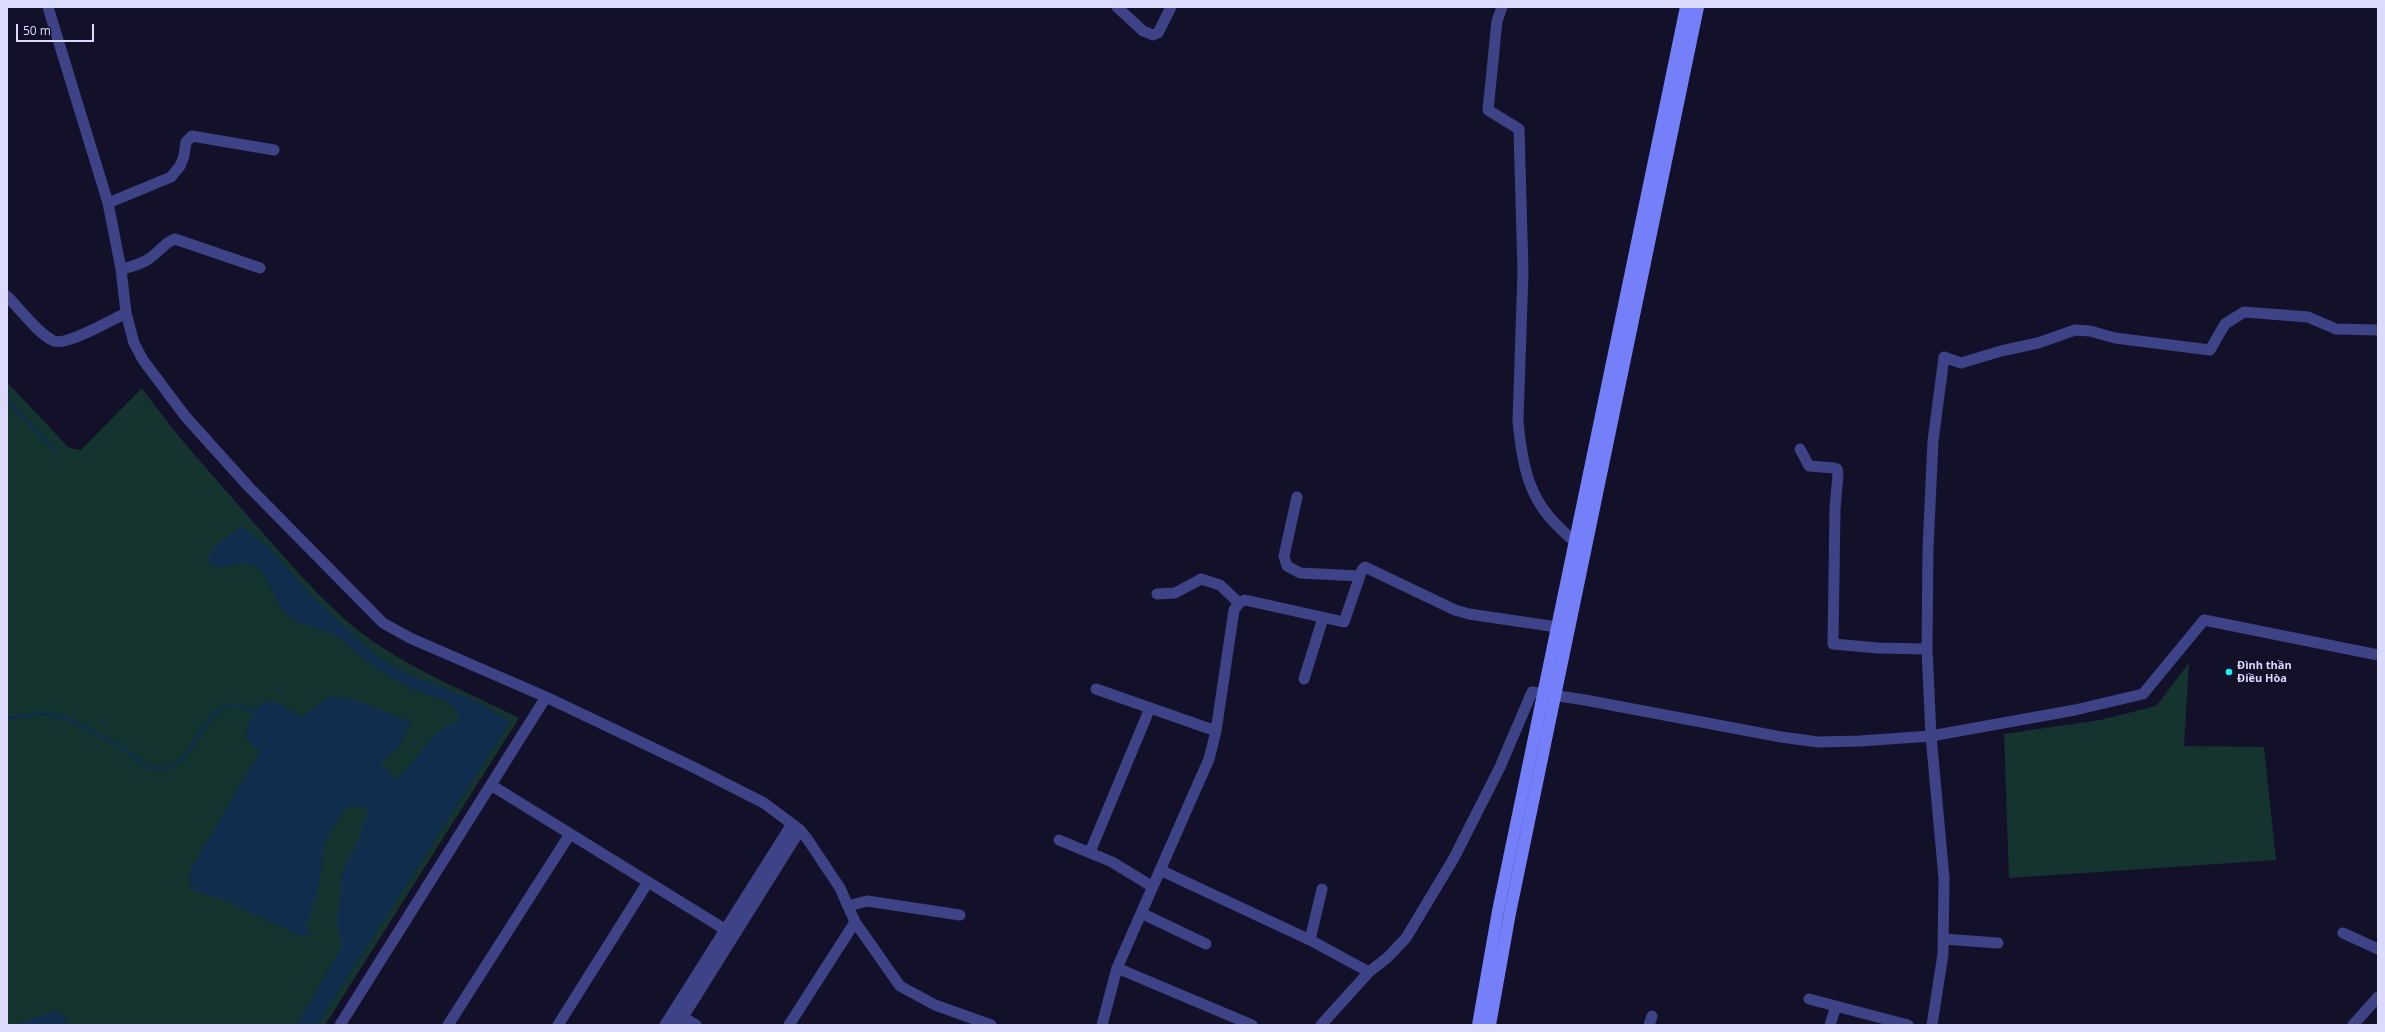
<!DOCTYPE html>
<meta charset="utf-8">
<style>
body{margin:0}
#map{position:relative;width:2385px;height:1032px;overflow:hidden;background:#131129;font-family:"Open Sans",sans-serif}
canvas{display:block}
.frame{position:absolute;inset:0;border:8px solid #dcdbfe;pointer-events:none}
.scale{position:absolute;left:16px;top:24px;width:78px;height:18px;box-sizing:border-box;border:2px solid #dcdbfe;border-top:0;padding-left:5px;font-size:12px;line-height:14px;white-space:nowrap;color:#dcdbfe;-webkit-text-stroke:3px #131129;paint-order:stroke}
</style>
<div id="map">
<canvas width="2385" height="1032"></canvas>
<div class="frame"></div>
<div class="scale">50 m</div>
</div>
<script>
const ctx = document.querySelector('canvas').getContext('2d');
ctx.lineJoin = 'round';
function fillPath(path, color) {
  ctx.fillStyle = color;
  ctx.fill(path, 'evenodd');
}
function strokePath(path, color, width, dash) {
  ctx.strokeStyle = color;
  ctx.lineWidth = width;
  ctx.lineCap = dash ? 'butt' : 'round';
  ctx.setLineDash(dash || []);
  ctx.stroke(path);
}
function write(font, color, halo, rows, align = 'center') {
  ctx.font = font + ' "Open Sans",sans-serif';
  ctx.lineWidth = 3;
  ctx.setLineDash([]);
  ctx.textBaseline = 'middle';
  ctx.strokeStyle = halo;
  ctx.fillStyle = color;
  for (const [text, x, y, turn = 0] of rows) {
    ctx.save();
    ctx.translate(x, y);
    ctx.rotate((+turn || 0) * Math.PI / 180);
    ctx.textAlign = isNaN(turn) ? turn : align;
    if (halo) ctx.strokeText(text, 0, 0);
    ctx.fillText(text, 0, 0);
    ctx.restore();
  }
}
fillPath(new Path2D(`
 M7 382 69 448 81 450 142 388C176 436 216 479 254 523 292 565 328 610 374 642 419 673 471 694 519 718L325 1025H7Z
 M2189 663 2184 746 2264 747 2276 860 2009 878 2004 734 2100 720 2156 706Z`), '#15332f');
fillPath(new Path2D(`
 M241 526 268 547 318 602 377 657 403 672 480 703 510 722 317 1025H297L342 946 337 922 342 874 359 838 369 808 347 805 324 843 319 886 306 928 311 934 303 937 222 899 192 890C189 881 189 874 193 865L260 752 246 738C249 722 254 701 274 701L302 717 330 696 355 700 411 722 398 747 380 763 396 779C422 758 423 734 460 721 456 697 429 698 411 688 394 679 377 669 362 657 353 650 346 641 336 636 321 627 303 628 289 616 273 603 270 573 253 565 241 559 226 570 209 565 206 546 230 538 241 526Z
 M56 1010 64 1017 66 1025H17Z`), '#112d4e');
strokePath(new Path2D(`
 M7 400 55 451
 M7 718C24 718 42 711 58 716 79 722 101 737 120 747 133 755 146 770 163 769 202 764 202 683 255 711`), '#112d4e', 3);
strokePath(new Path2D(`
 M48 7 108 203 121 269 126 313 134 343 143 360 185 416 248 486 383 623 410 638 546 697 691 766 764 803 800 830 808 840 840 888 855 922 900 986 935 1005 991 1025
 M1117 7 1143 31 1153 35 1158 33 1171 7
 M1502 7 1497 21 1488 110 1519 129 1523 272 1518 421C1522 463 1528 499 1560 528 1567 535 1573 542 1582 544
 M108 203 171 177 180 166 184 156 186 142 192 136 274 150
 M121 269C131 267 142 264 150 258 159 252 165 242 175 239L260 268
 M7 296C19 308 39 335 54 341 67 346 113 319 126 313
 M1800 449 1809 466 1834 468 1837 469 1838 474 1835 509 1833 644 1878 648 1927 649
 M1297 497 1284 556 1287 566 1300 573 1360 576
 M1157 594 1175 593 1201 579 1220 585 1239 603
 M1304 679 1323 618
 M1096 689 1216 731
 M491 785 734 935
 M1059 840 1112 862 1153 887
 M1090 852 1150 708
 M1160 870 1310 940 1369 972
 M848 906 867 901 960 915
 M1141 913 1206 944
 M2343 933 2378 949
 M1943 939 1998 943
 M1310 940 1322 889
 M1117 968 1252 1025
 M1809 999 1908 1025
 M683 1017 696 1025
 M340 1025 546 697
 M448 1025 570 834
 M558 1025 648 882
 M665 1025 792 824
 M678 1025 800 830
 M789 1025 855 922
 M1102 1025 1117 968 1209 759 1216 731 1234 610 1239 603 1245 600 1344 622 1362 570 1365 567 1455 610 1469 614 1557 627 1565 625
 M1321 1025 1369 972 1388 957 1406 938 1454 858 1500 767 1532 692 1585 700 1781 737 1818 742 1860 741 1931 736 2075 710 2143 694 2204 620 2378 655
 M1649 1025 1652 1016
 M1830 1025 1836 1006
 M1932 1025 1943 954 1944 878 1931 736 1927 649 1928 548 1933 441 1944 357 1961 363 2001 351 2038 343 2075 330 2090 331 2115 338 2210 350 2225 324 2244 312 2308 317 2336 329 2378 330
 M2353 1025 2378 997`), '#3e4286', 11);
strokePath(new Path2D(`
 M1478 1025 1498 911 1686 7
 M1490 1025 1510 913 1698 7`), '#767ffa', 12);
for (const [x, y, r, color] of [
 [2229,672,4,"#0ef5f6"]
]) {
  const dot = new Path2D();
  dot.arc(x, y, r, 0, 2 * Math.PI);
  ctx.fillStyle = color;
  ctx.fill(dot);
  strokePath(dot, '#131129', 1.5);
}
write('bold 11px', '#dcdbfe', '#131129', [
 ["Đình thần",2237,666],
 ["Điều Hòa",2237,679]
], 'left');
</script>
